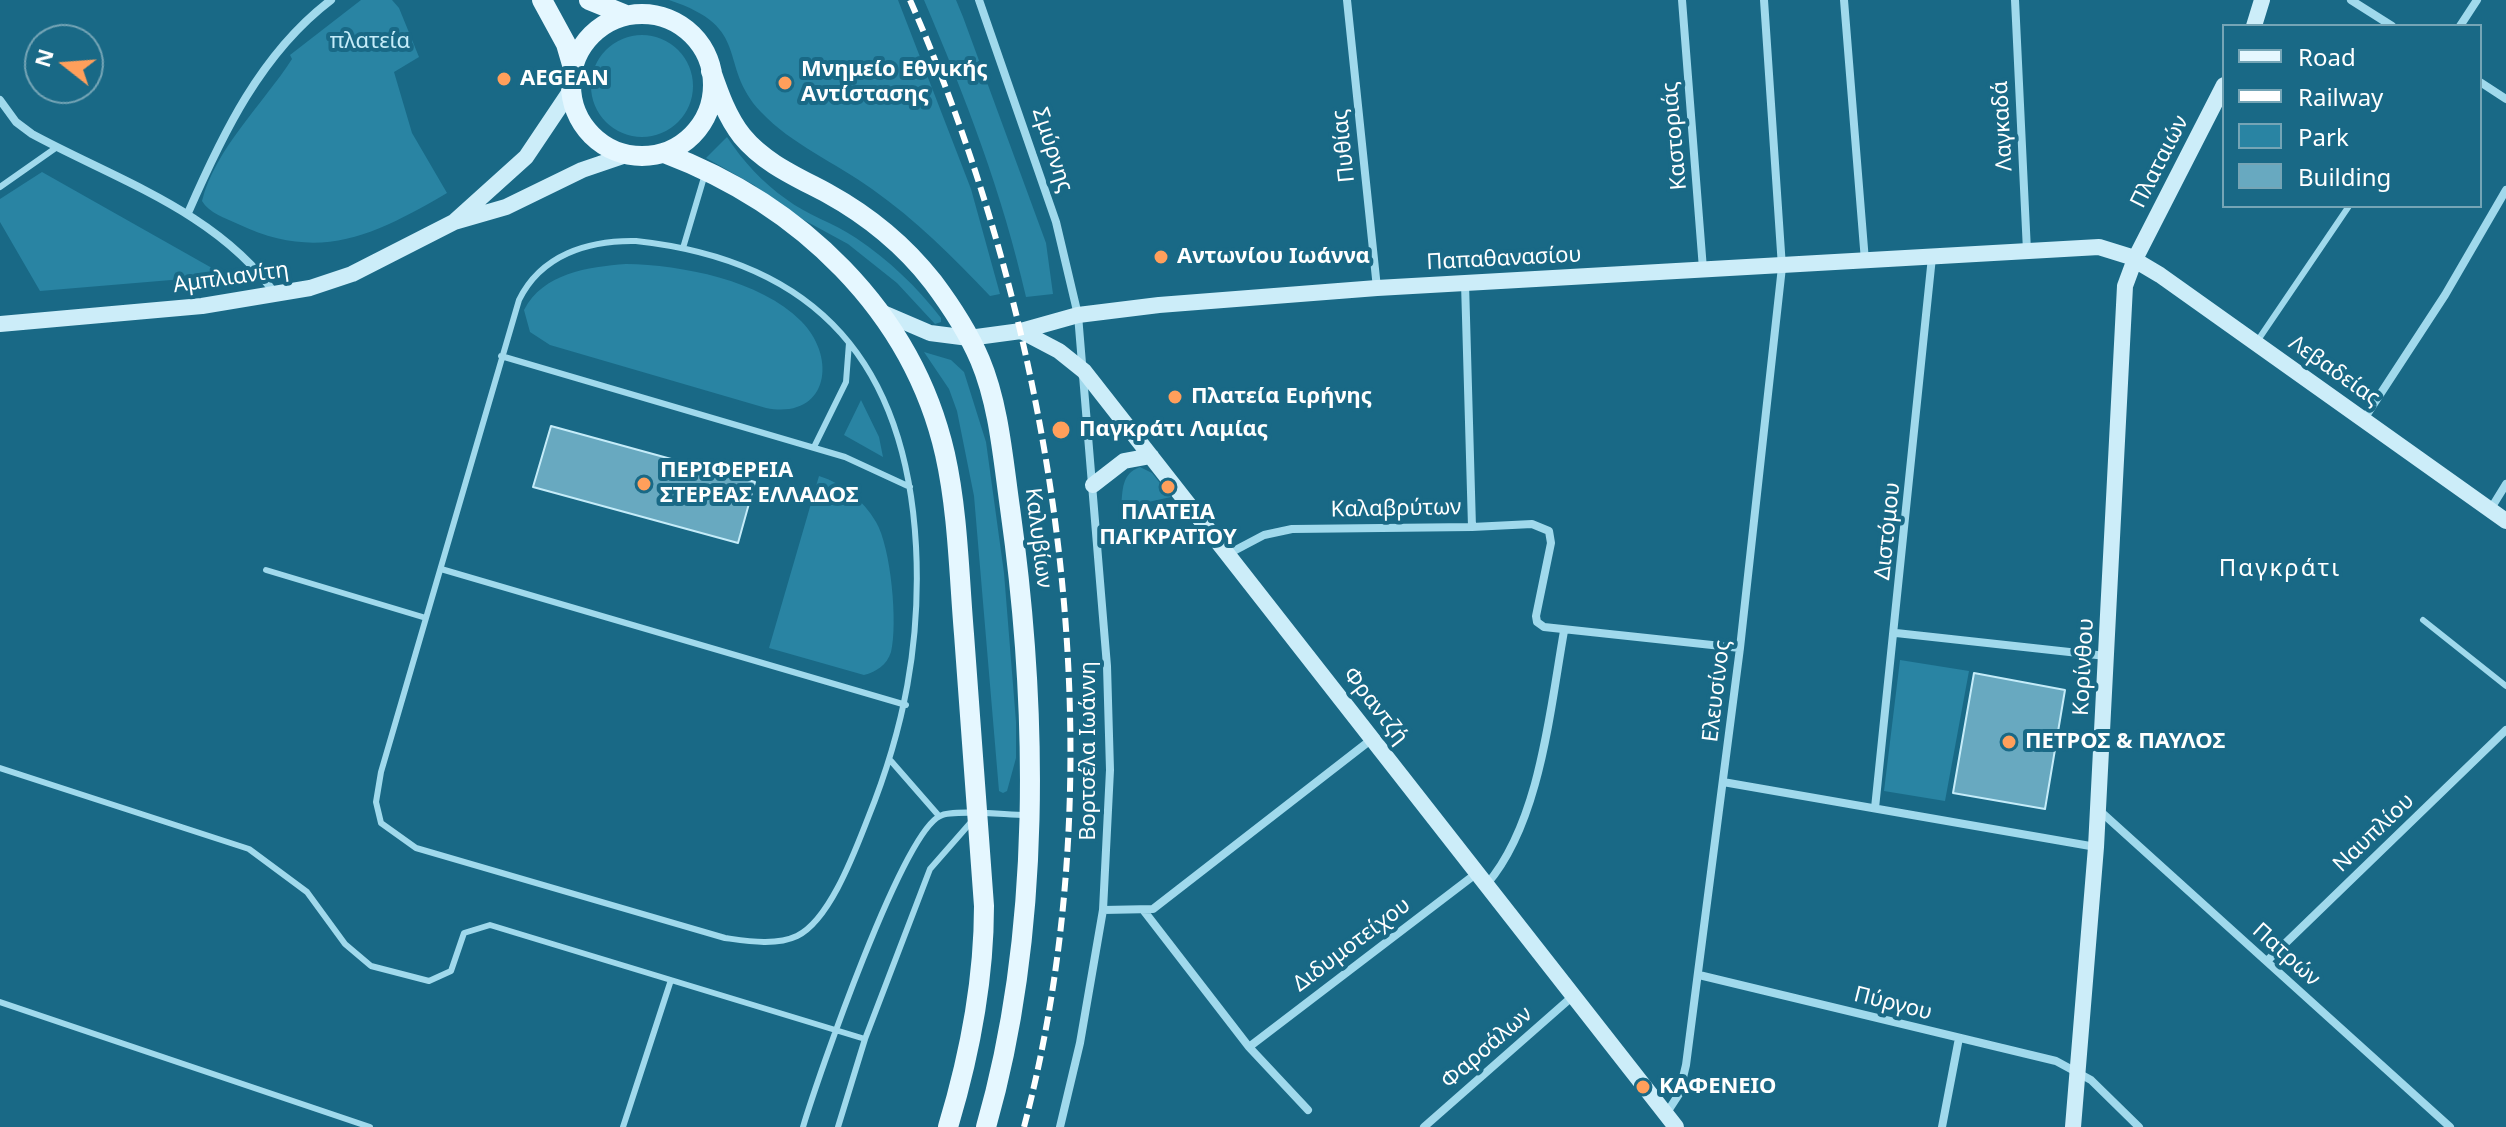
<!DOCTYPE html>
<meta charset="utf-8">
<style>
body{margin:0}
#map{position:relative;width:2506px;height:1127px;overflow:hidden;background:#196986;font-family:"Noto Sans",sans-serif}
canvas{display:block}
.legend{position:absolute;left:2222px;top:24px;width:260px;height:184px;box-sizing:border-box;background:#196986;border:2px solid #75a5b6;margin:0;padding:10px 14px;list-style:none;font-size:24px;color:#fff}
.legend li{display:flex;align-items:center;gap:16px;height:40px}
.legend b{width:40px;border:2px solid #75a5b6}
.north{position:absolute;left:24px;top:24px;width:80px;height:80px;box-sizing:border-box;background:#196986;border:2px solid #75a5b6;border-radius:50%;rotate:287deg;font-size:22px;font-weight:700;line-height:32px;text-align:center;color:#fff}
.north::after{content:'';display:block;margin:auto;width:28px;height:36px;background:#ff9f5b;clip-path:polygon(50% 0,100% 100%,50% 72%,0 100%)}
</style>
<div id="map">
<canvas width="2506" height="1127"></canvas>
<ul class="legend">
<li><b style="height:10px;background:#e5f7ff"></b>Road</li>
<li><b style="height:10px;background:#fff"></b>Railway</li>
<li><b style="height:22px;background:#2984a3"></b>Park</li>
<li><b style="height:22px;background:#68a9c0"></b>Building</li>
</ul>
<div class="north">N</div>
</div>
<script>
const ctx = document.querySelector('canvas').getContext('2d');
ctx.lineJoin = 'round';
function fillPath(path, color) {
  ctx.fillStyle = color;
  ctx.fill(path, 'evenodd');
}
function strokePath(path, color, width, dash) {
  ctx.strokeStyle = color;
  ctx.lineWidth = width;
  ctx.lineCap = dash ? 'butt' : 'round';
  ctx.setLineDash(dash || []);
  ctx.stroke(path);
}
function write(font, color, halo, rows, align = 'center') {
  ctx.font = font + ' "Noto Sans",sans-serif';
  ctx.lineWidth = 8;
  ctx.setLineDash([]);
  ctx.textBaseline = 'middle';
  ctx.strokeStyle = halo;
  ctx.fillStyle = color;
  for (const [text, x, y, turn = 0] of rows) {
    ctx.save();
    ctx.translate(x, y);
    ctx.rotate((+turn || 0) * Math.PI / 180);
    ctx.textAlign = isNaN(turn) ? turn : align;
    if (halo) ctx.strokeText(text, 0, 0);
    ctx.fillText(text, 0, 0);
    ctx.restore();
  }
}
fillPath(new Path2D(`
 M361 0H392L399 8 419 57 394 72 412 133 447 193C375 235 320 263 238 224 225 218 209 213 202 201 215 149 263 104 292 59L290 55Z
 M669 0H898L971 189 1000 294 990 296C953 257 916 220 872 189 836 163 791 144 761 112 716 64 754 28 669 0Z
 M924 0H956L963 17 1046 243 1053 294 1026 297C1003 195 965 96 924 0Z
 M591 86a51 51 0 1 1 102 0a51 51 0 1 1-102 0Z
 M727 137C742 160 763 183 786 199 807 215 834 223 856 238 889 260 917 287 941 318V322L935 324 897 283 848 244 780 207 754 185 706 158Z
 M42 172 219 272V276L40 291 0 222V199Z
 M626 264C682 265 760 280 801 321 838 358 828 420 766 408L550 345 530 332 524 310C543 273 588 267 626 264Z
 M924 352 951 360 964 372 986 442 1004 573 1016 722V758L1007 791 1003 793 999 791 974 496 957 411 949 389Z
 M861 400 879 437 883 457 844 435Z
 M1140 467 1152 473 1171 497 1121 508C1123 490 1121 474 1140 467Z
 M819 476C844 484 863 500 876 522 891 547 898 624 891 652 887 665 876 672 864 675L769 648Z
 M1900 660 1969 671 1945 801 1884 791Z`), '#2984a3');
const building = new Path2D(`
 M551 426 755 482 738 543 533 487Z
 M1974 673 2065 690 2045 809 1953 793Z`);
fillPath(building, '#68a9c0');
strokePath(building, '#c5ecf9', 2);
strokePath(new Path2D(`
 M0 187 57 147
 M636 241C820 261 906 366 916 546 921 643 904 729 868 818 855 851 830 920 797 936 776 946 747 941 725 938L416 848 381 823 376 802 381 772 519 300C541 255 588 240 636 241Z
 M683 248 705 174
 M2256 343 2349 206
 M501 356 845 457 910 487
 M814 447 846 382 849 343
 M441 569 906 705
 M266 570 426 618
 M2423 620 2506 686
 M891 761 939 816
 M0 768 249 849 307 892 345 944 371 966 429 981 451 971 464 933 490 925 865 1039
 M0 1002 370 1127
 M623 1127 671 980
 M803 1127C818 1077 902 834 940 816 953 809 1007 815 1025 815
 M838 1127 865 1039 930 869 972 821`), '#a0d9ec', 6);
strokePath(new Path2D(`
 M979 0 1056 222 1078 315 1107 666 1110 770 1103 910 1080 1043 1060 1127
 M1347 0 1377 288
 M1682 0 1703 269
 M1844 0 1865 261
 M2015 0 2027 251
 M2351 0 2392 26
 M2460 26 2477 0
 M2480 82 2506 99
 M0 100 16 122 32 134C117 180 218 212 276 295
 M188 213C222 135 261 53 331 0
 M2364 419 2445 295 2506 190
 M2490 510 2506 484
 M1472 527 1532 524 1549 531 1551 543 1536 616 1537 622 1544 627 1740 648
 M1228 554 1264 535 1292 529 1472 527 1465 283
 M1896 633 2106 656
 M1723 782 2096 847
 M1875 808 1932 257
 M2100 811 2450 1127
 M1487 884C1540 822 1550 710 1564 631
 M1103 910 1153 909 1372 739
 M1144 911 1249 1047 1308 1110
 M2267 961 2506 730
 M1699 975 2056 1061 2091 1080 2139 1127
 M1249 1047 1477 873
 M1666 1114 1679 1094 1686 1065 1740 648 1782 267 1764 0
 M1424 1127 1573 996
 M1942 1127 1959 1038`), '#a0d9ec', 8);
strokePath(new Path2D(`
 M2254 26 2262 0
 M455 221 526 157 571 90
 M881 312 930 333 969 338 1021 331 1078 315 1159 305 1377 288 2099 247 2128 256 2160 275 2506 521
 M0 324 202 306 310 288 352 274 454 222 506 207 582 170 626 155
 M1021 331 1059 351 1084 371 1676 1127
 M1093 485 1124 461 1151 456
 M2073 1127 2096 847 2125 286 2135 259 2224 85`), '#ccedf9', 16);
strokePath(new Path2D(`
 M542 0 566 44 573 68
 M589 0 626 15
 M571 85a71 71 0 1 1 142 0a71 71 0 1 1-142 0Z
 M711 71C719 94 727 117 742 136 764 163 797 177 827 193 867 215 905 246 933 282 951 306 968 332 980 360 999 405 1003 459 1010 508 1038 707 1042 932 986 1127
 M664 153C799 204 912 310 945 454 958 512 959 575 964 634 971 725 977 815 984 906 984 982 970 1054 948 1127`), '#e5f7ff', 20);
strokePath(new Path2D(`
 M910 0C1060 343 1120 762 1024 1127`), '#fff', 6, [14, 6]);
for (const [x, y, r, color] of [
 [504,79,8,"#ff9f5b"],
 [785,83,8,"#ff9f5b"],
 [1161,257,8,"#ff9f5b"],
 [1175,397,8,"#ff9f5b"],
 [1061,430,10,"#ff9f5b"],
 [644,484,8,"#ff9f5b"],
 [1168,487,8,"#ff9f5b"],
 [2009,742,8,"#ff9f5b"],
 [1643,1087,8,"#ff9f5b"]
]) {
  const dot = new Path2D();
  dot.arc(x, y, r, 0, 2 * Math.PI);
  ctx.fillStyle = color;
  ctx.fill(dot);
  strokePath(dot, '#196986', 3);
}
write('22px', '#c5ecf9', '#196986', [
 ["πλατεία",370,42]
]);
write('bold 22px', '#fff', '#196986', [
 ["Μνημείο Εθνικής",801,70],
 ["Αντίστασης",801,95],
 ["AEGEAN",520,79],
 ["Αντωνίου Ιωάννα",1177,257],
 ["Πλατεία Ειρήνης",1191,397],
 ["Παγκράτι Λαμίας",1079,430],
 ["ΠΕΡΙΦΕΡΕΙΑ",660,471],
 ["ΣΤΕΡΕΑΣ ΕΛΛΑΔΟΣ",660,496],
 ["ΠΛΑΤΕΙΑ",1168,513,"center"],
 ["ΠΑΓΚΡΑΤΙΟΥ",1168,538,"center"],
 ["ΠΕΤΡΟΣ & ΠΑΥΛΟΣ",2025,742],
 ["ΚΑΦΕΝΕΙΟ",1659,1087]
], 'left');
write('22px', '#fff', '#196986', [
 ["Λαγκαδά",2003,126,-93],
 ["Καστοριάς",1675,136,-95],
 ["Πυθίας",1344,146,-96],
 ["Σμύρνης",1052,150,72],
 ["Πλαταιών",2160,162,-63],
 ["Παπαθανασίου",1504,259,-3],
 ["Αμπλιανίτη",231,278,-8],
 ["Λεβαδείας",2334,371,35],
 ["Καλαβρύτων",1396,509,-1],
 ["Διστόμου",1888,531,-84],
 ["Καλυβίων",1038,538,83],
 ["Κορίνθου",2084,667,-87],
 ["Ελευσίνος",1717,691,-83],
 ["Φραντζή",1375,706,52],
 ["Βορτσέλα Ιωάννη",1089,751,-90],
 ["Ναυπλίου",2374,833,-44],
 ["Διδυμοτείχου",1352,945,-37],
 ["Πατρών",2286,955,42],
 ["Πύργου",1893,1004,14],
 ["Φαρσάλων",1487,1048,-41]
]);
ctx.letterSpacing = '2px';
write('24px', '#fff', '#196986', [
 ["Παγκράτι",2280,569]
]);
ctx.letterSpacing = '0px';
</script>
